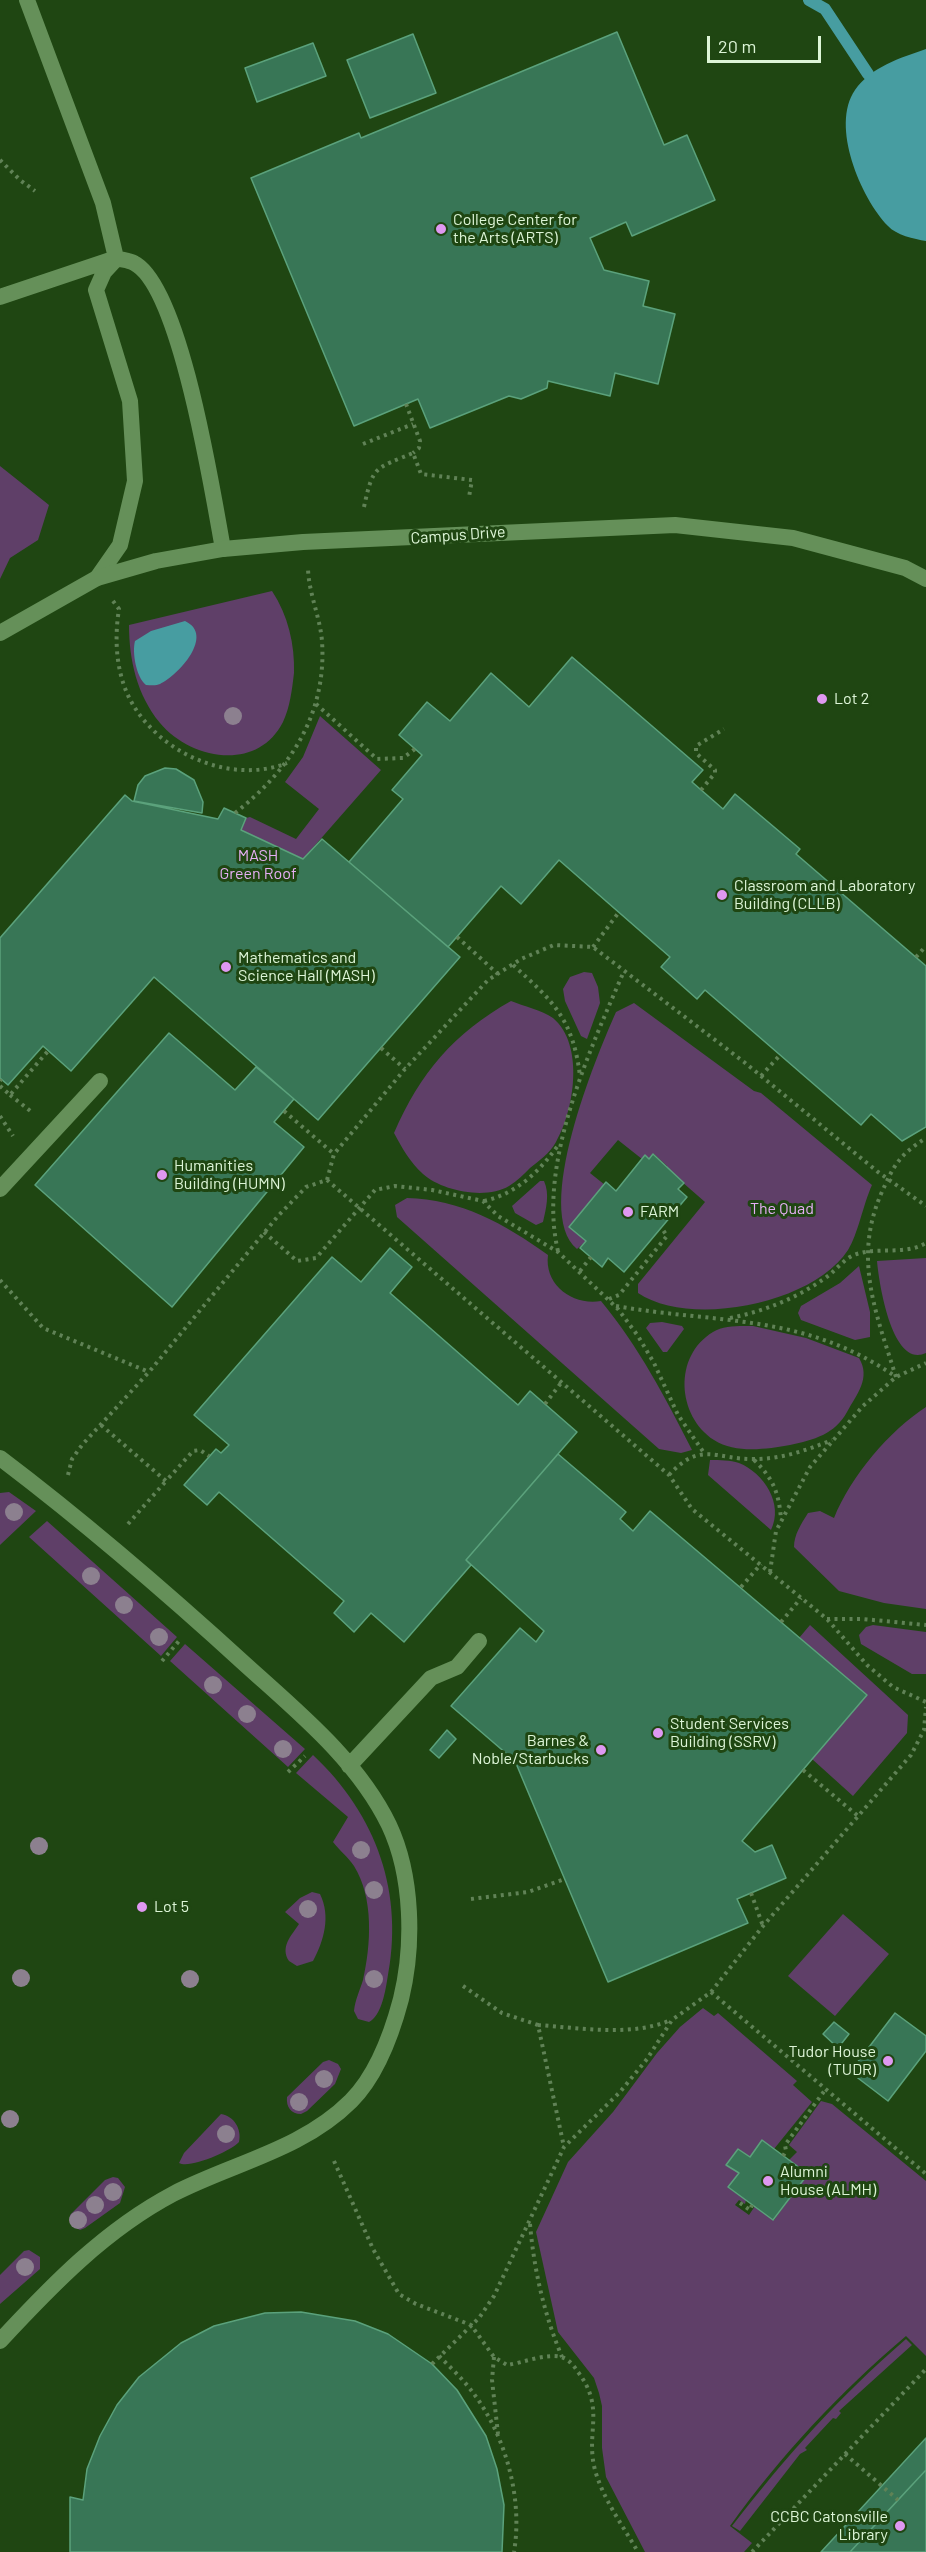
<!DOCTYPE html>
<style>
body{margin:0}
#map{position:relative;width:926px;height:2552px;overflow:hidden;background:#1f4612;font-family:Barlow,sans-serif}
canvas{display:block}
.scale{position:absolute;left:707px;top:36px;width:114px;height:27px;box-sizing:border-box;border:3px solid #ddf5d7;border-top:0;padding-left:8px;font-size:18px;line-height:21px;white-space:nowrap;color:#ddf5d7;-webkit-text-stroke:4px #1f4612;paint-order:stroke}
</style>
<div id="map">
<canvas width="926" height="2552"></canvas>
<div class="scale">20 m</div>
</div>
<script>
const ctx = document.querySelector('canvas').getContext('2d');
ctx.lineJoin = 'round';
function fillPath(path, color) {
  ctx.fillStyle = color;
  ctx.fill(path, 'evenodd');
}
function strokePath(path, color, width, dash) {
  ctx.strokeStyle = color;
  ctx.lineWidth = width;
  ctx.lineCap = dash ? 'butt' : 'round';
  ctx.setLineDash(dash || []);
  ctx.stroke(path);
}
function write(font, color, halo, rows, align = 'center') {
  ctx.font = font + ' Barlow,sans-serif';
  ctx.lineWidth = 6;
  ctx.setLineDash([]);
  ctx.textBaseline = 'middle';
  ctx.strokeStyle = halo;
  ctx.fillStyle = color;
  for (const [text, x, y, turn = 0] of rows) {
    ctx.save();
    ctx.translate(x, y);
    ctx.rotate((+turn || 0) * Math.PI / 180);
    ctx.textAlign = isNaN(turn) ? turn : align;
    if (halo) ctx.strokeText(text, 0, 0);
    ctx.fillText(text, 0, 0);
    ctx.restore();
  }
}
fillPath(new Path2D(`
 M0 466 49 505 38 540 10 558 0 579Z
 M272 591C288 615 295 645 294 673 292 690 290 707 283 722 257 773 190 759 160 723 137 695 129 660 129 625Z
 M320 716 381 770 303 859 241 830 246 818 250 817 296 839 319 809 285 782 303 757Z
 M584 972 592 973 598 987 600 1003 587 1039 581 1036 565 1001 563 989 570 977Z
 M511 1001C523 1006 542 1010 553 1018 585 1045 574 1111 556 1142 550 1153 539 1161 530 1168 524 1174 517 1181 509 1186 486 1200 442 1191 423 1174 410 1162 402 1148 394 1133 420 1073 454 1033 511 1001Z
 M634 1003 754 1091 761 1093 872 1185C863 1205 858 1234 848 1250 813 1304 690 1328 638 1293V1284L705 1202 666 1168 667 1166 654 1154 649 1159 645 1155 642 1159 618 1140 590 1173 605 1185 569 1227 586 1241 577 1249C532 1211 596 1057 616 1012Z
 M540 1181H544C550 1194 546 1209 543 1222L536 1225 515 1213 512 1206Z
 M407 1198C460 1199 505 1224 548 1255 544 1285 573 1306 601 1301 639 1347 665 1397 692 1450L681 1453 659 1449 397 1217 395 1205Z
 M926 1258V1353C892 1369 879 1283 877 1261Z
 M859 1266 870 1312V1337L855 1340 801 1320 798 1313 801 1306 840 1283Z
 M662 1322 682 1326 684 1329 667 1352H663L646 1328 650 1323Z
 M753 1326 806 1338 859 1358C871 1378 857 1394 847 1412 835 1434 814 1440 790 1445 767 1449 736 1454 714 1440 677 1416 673 1356 713 1332 724 1325 740 1326 753 1326Z
 M926 1407V1609L884 1603 839 1591 794 1547C794 1535 801 1524 808 1513L820 1511 834 1518C851 1476 889 1431 926 1407Z
 M710 1460C720 1460 730 1460 739 1463 764 1473 784 1504 771 1530L708 1475Z
 M9 1492 36 1511 0 1545V1493Z
 M47 1521 177 1637 161 1656 29 1537Z
 M810 1625 908 1715 907 1733 853 1796 812 1759 867 1695 799 1638Z
 M873 1625 926 1632V1674H912L861 1644 859 1635 866 1627Z
 M185 1644 305 1749 288 1767 170 1661Z
 M313 1755C377 1815 405 1894 387 1981 385 1993 381 2016 369 2022L358 2019 354 2011C355 2000 360 1990 363 1980 371 1945 374 1898 354 1866 348 1857 340 1851 333 1842L348 1817 296 1773Z
 M312 1892 320 1894C331 1916 324 1941 313 1961L297 1966 289 1961C280 1947 291 1936 299 1924L285 1912 300 1898Z
 M843 1914 889 1954 835 2016 788 1976Z
 M703 2008 714 2016 718 2013 797 2081 793 2085 812 2102 774 2149 762 2141 750 2157 738 2149 727 2164 739 2173 729 2188 746 2200 745 2204 739 2200 735 2205 749 2215 755 2206 774 2220 808 2174 789 2160 797 2152 789 2145 821 2101 832 2104 926 2181V2356L906 2336C839 2393 781 2455 730 2526L752 2543 744 2552H645L606 2477 602 2448V2406L599 2393 594 2378 558 2332 536 2232 568 2162 613 2112 657 2053 680 2027Z
 M329 2060 338 2064 341 2069 335 2084 307 2111 301 2114C291 2114 286 2107 287 2097L323 2062Z
 M221 2114C234 2116 242 2129 239 2142 231 2151 190 2169 179 2163L184 2153Z
 M113 2177 118 2178 125 2187 120 2203 85 2228 80 2230 72 2226 70 2215 105 2180Z
 M29 2250 40 2257V2269L0 2304V2275L24 2251Z
 M906 2339 912 2345 839 2411 841 2413 836 2419 833 2418 805 2448 807 2450 800 2454 740 2531 732 2526C788 2454 837 2399 906 2339Z`), '#5f3f68');
fillPath(new Path2D(`
 M926 49V241C914 239 896 235 888 226 861 198 830 126 855 90 871 67 900 58 926 49Z
 M185 621C215 635 179 675 160 684 156 686 150 685 146 685 136 677 132 652 135 641L151 631Z`), '#479da1');
strokePath(new Path2D(`
 M809 0 825 9 868 74`), '#479da1', 12);
const building = new Path2D(`
 M617 32 664 145 687 135 715 200 632 236 626 222 590 238 604 270 649 281 643 306 675 314 658 384 615 373 610 396 548 381 547 388 521 399 509 396 430 428 418 399 354 426 251 178 359 133 361 138Z
 M413 34 436 93 370 118 347 60Z
 M313 43 326 76 257 102 245 68Z
 M572 657 703 770 692 782 723 809 735 794 800 849 796 854 926 966V1127L902 1141 871 1114 861 1125 705 990 697 999 661 967 670 957 559 860 521 904 501 886 448 947 349 862 403 799 392 790 422 755 399 735 427 702 450 721 491 673 529 707Z
 M165 768 176 769 194 780 203 802 202 813 134 801 138 785 145 776Z
 M125 795 132 801 218 819 224 808 246 818 241 830 303 859 322 839 460 957 318 1120 154 977 71 1071 43 1046 8 1085 0 1078V938Z
 M169 1033 235 1090 256 1067 294 1099 274 1122 304 1147 172 1307 35 1185Z
 M653 1154 684 1183 678 1189 687 1197 624 1272 608 1258 602 1267 580 1248 586 1241 569 1227 606 1182 616 1191 645 1155 649 1159Z
 M390 1248 412 1267 390 1293 518 1405 530 1391 577 1432 466 1560 471 1565 404 1642 371 1613 354 1632 334 1613 344 1601 219 1492 207 1505 184 1485 216 1449 221 1453 229 1445 194 1415 332 1257 361 1282Z
 M558 1454 626 1512 620 1519 633 1531 650 1511 867 1695 742 1841 755 1852 772 1845 786 1878 737 1899 748 1923 608 1982 515 1761 451 1706 520 1628 536 1642 544 1631 466 1560Z
 M447 1730 456 1739 439 1758 430 1750Z
 M895 2013 926 2036V2051L888 2101 850 2072Z
 M834 2022 849 2034 838 2048 823 2034Z
 M762 2140 808 2174 773 2220 728 2187 739 2173 726 2165 738 2149 750 2157Z
 M301 2312 355 2321 388 2334 432 2364 457 2390 486 2436 497 2469 504 2505 502 2552H70V2497L83 2500 87 2469 100 2436 117 2405 139 2377 181 2343 214 2326 265 2313Z
 M926 2438V2470L850 2552H821Z
 M926 2470V2552H850L898 2500Z`);
fillPath(building, '#387656');
strokePath(building, '#5ba27c', 1.5);
strokePath(new Path2D(`
 M0 160 20 180 35 191
 M406 404 420 441 419 448 413 453
 M363 444 413 424
 M364 507C373 465 375 469 413 453L421 474 472 480 469 497
 M113 601 119 609C114 640 116 675 132 703 161 754 231 785 287 763
 M316 704 377 759 403 758 415 749
 M701 790 715 773V770L696 753V746L724 729
 M235 813C290 770 327 714 322 641 320 617 309 594 308 569
 M457 937 498 974
 M593 947 619 912
 M916 957 926 946
 M513 965C553 1001 573 1019 580 1076
 M381 1048 405 1069
 M761 1076 780 1055
 M0 1081 1 1079
 M0 1086 10 1095 48 1051
 M10 1095 33 1113
 M284 1111 334 1154
 M0 1116 13 1136
 M327 1180 334 1154 405 1069 488 980 521 959 554 945 593 947 744 1062 878 1172 926 1206
 M484 1201C518 1193 540 1171 559 1144
 M264 1232 297 1261 316 1258 375 1190 395 1186 432 1190 483 1201 498 1216 558 1252 618 1309 638 1336 654 1363 678 1415 704 1453
 M558 1251C537 1164 590 1050 624 971
 M580 1271 591 1257
 M0 1280 43 1328 149 1372
 M609 1299 619 1295 667 1236 661 1227
 M616 1306C718 1324 805 1313 896 1377
 M730 1318C766 1311 799 1297 828 1276 837 1269 844 1259 854 1255 877 1246 904 1256 926 1243
 M896 1377C876 1313 853 1259 881 1194 894 1165 899 1155 926 1138
 M545 1404 561 1383
 M101 1425 166 1481 193 1451 200 1450 209 1456
 M754 1460C773 1478 779 1493 781 1519
 M68 1475 72 1459 82 1445 149 1372 278 1216 306 1187 327 1180 669 1475 692 1509 827 1619 867 1665 893 1687 926 1702
 M669 1475C701 1440 716 1460 755 1459 782 1459 807 1450 832 1440
 M128 1524 166 1481
 M770 1572 776 1531 810 1467 863 1406 896 1377 926 1363
 M741 1587 761 1564
 M827 1619H863L926 1625
 M781 1622 801 1598
 M162 1661 179 1641
 M803 1770 858 1816
 M288 1772 305 1756
 M751 1893 763 1926
 M471 1899 528 1892 565 1879
 M463 1986 502 2013 538 2025 564 2147
 M711 1992 926 2174
 M538 2025C580 2028 632 2037 671 2020
 M783 2156 786 2151 785 2145 825 2090
 M334 2161 373 2249 399 2294 416 2304 471 2325 494 2357 507 2365C522 2363 546 2353 561 2357 569 2359 574 2366 578 2372 606 2409 585 2432 595 2470 603 2499 623 2526 638 2552
 M740 2203 750 2210 752 2205
 M530 2224C534 2270 544 2314 562 2357
 M439 2356C451 2368 464 2380 474 2394 506 2437 523 2499 514 2552
 M494 2357 492 2380 498 2434
 M432 2364 479 2318 494 2296 564 2147 620 2092 647 2059 672 2020 711 1992 763 1926 911 1755 924 1730 926 1707
 M845 2454 898 2500
 M752 2552 926 2369`), '#608256', 4, [3, 4.5]);
strokePath(new Path2D(`
 M27 0 103 203 116 258
 M0 297 116 258C122 260 129 260 134 263 181 287 213 495 223 549
 M97 578 120 545 135 481 130 401 96 290 104 272 116 259
 M0 1189 100 1081
 M0 1458C86 1523 167 1593 247 1666 299 1713 358 1761 389 1825 413 1876 414 1946 401 1999 392 2033 377 2075 351 2101 302 2150 233 2163 173 2194 105 2230 52 2285 0 2341
 M349 1766 431 1678 457 1667 479 1641`), '#659059', 16);
strokePath(new Path2D(`
 M0 633 97 578 156 561 223 549 303 542 675 525 793 538 905 568 926 579`), '#659059', 16);
ctx.fillStyle = '#8c808f';
for (const [x, y] of [
 [233,716],
 [14,1512],
 [91,1576],
 [124,1605],
 [159,1637],
 [213,1685],
 [247,1714],
 [283,1749],
 [39,1846],
 [361,1850],
 [374,1890],
 [308,1909],
 [21,1978],
 [190,1979],
 [374,1979],
 [324,2079],
 [299,2102],
 [10,2119],
 [226,2134],
 [113,2192],
 [95,2205],
 [78,2220],
 [25,2267]
]) {
  ctx.beginPath();
  ctx.arc(x, y, 9, 0, 2 * Math.PI);
  ctx.fill();
}
for (const [x, y, r, color] of [
 [441,229,6,"#df98f1"],
 [822,699,6,"#df98f1"],
 [722,895,6,"#df98f1"],
 [226,967,6,"#df98f1"],
 [162,1175,6,"#df98f1"],
 [628,1212,6,"#df98f1"],
 [658,1733,6,"#df98f1"],
 [601,1750,6,"#df98f1"],
 [142,1907,6,"#df98f1"],
 [888,2061,6,"#df98f1"],
 [768,2181,6,"#df98f1"],
 [900,2526,6,"#df98f1"]
]) {
  const dot = new Path2D();
  dot.arc(x, y, r, 0, 2 * Math.PI);
  ctx.fillStyle = color;
  ctx.fill(dot);
  strokePath(dot, '#1f4612', 2);
}
write('16px', '#ddf5d7', '#1f4612', [
 ["College Center for",453,220],
 ["the Arts (ARTS)",453,238],
 ["Lot 2",834,699],
 ["Classroom and Laboratory",734,886],
 ["Building (CLLB)",734,904],
 ["Mathematics and",238,958],
 ["Science Hall (MASH)",238,976],
 ["Humanities",174,1166],
 ["Building (HUMN)",174,1184],
 ["FARM",640,1212],
 ["Student Services",670,1724],
 ["Building (SSRV)",670,1742],
 ["Barnes &",589,1741,"right"],
 ["Noble/Starbucks",589,1759,"right"],
 ["Lot 5",154,1907],
 ["Tudor House",876,2052,"right"],
 ["(TUDR)",876,2070,"right"],
 ["Alumni",780,2172],
 ["House (ALMH)",780,2190],
 ["CCBC Catonsville",888,2517,"right"],
 ["Library",888,2535,"right"]
], 'left');
write('16px', '#ddf5d7', '#1f4612', [
 ["Campus Drive",458,535,-4]
]);
write('16px', '#e6aff5', '#1f4612', [
 ["MASH",258,856],
 ["Green Roof",258,874],
 ["The Quad",782,1209]
]);
</script>
